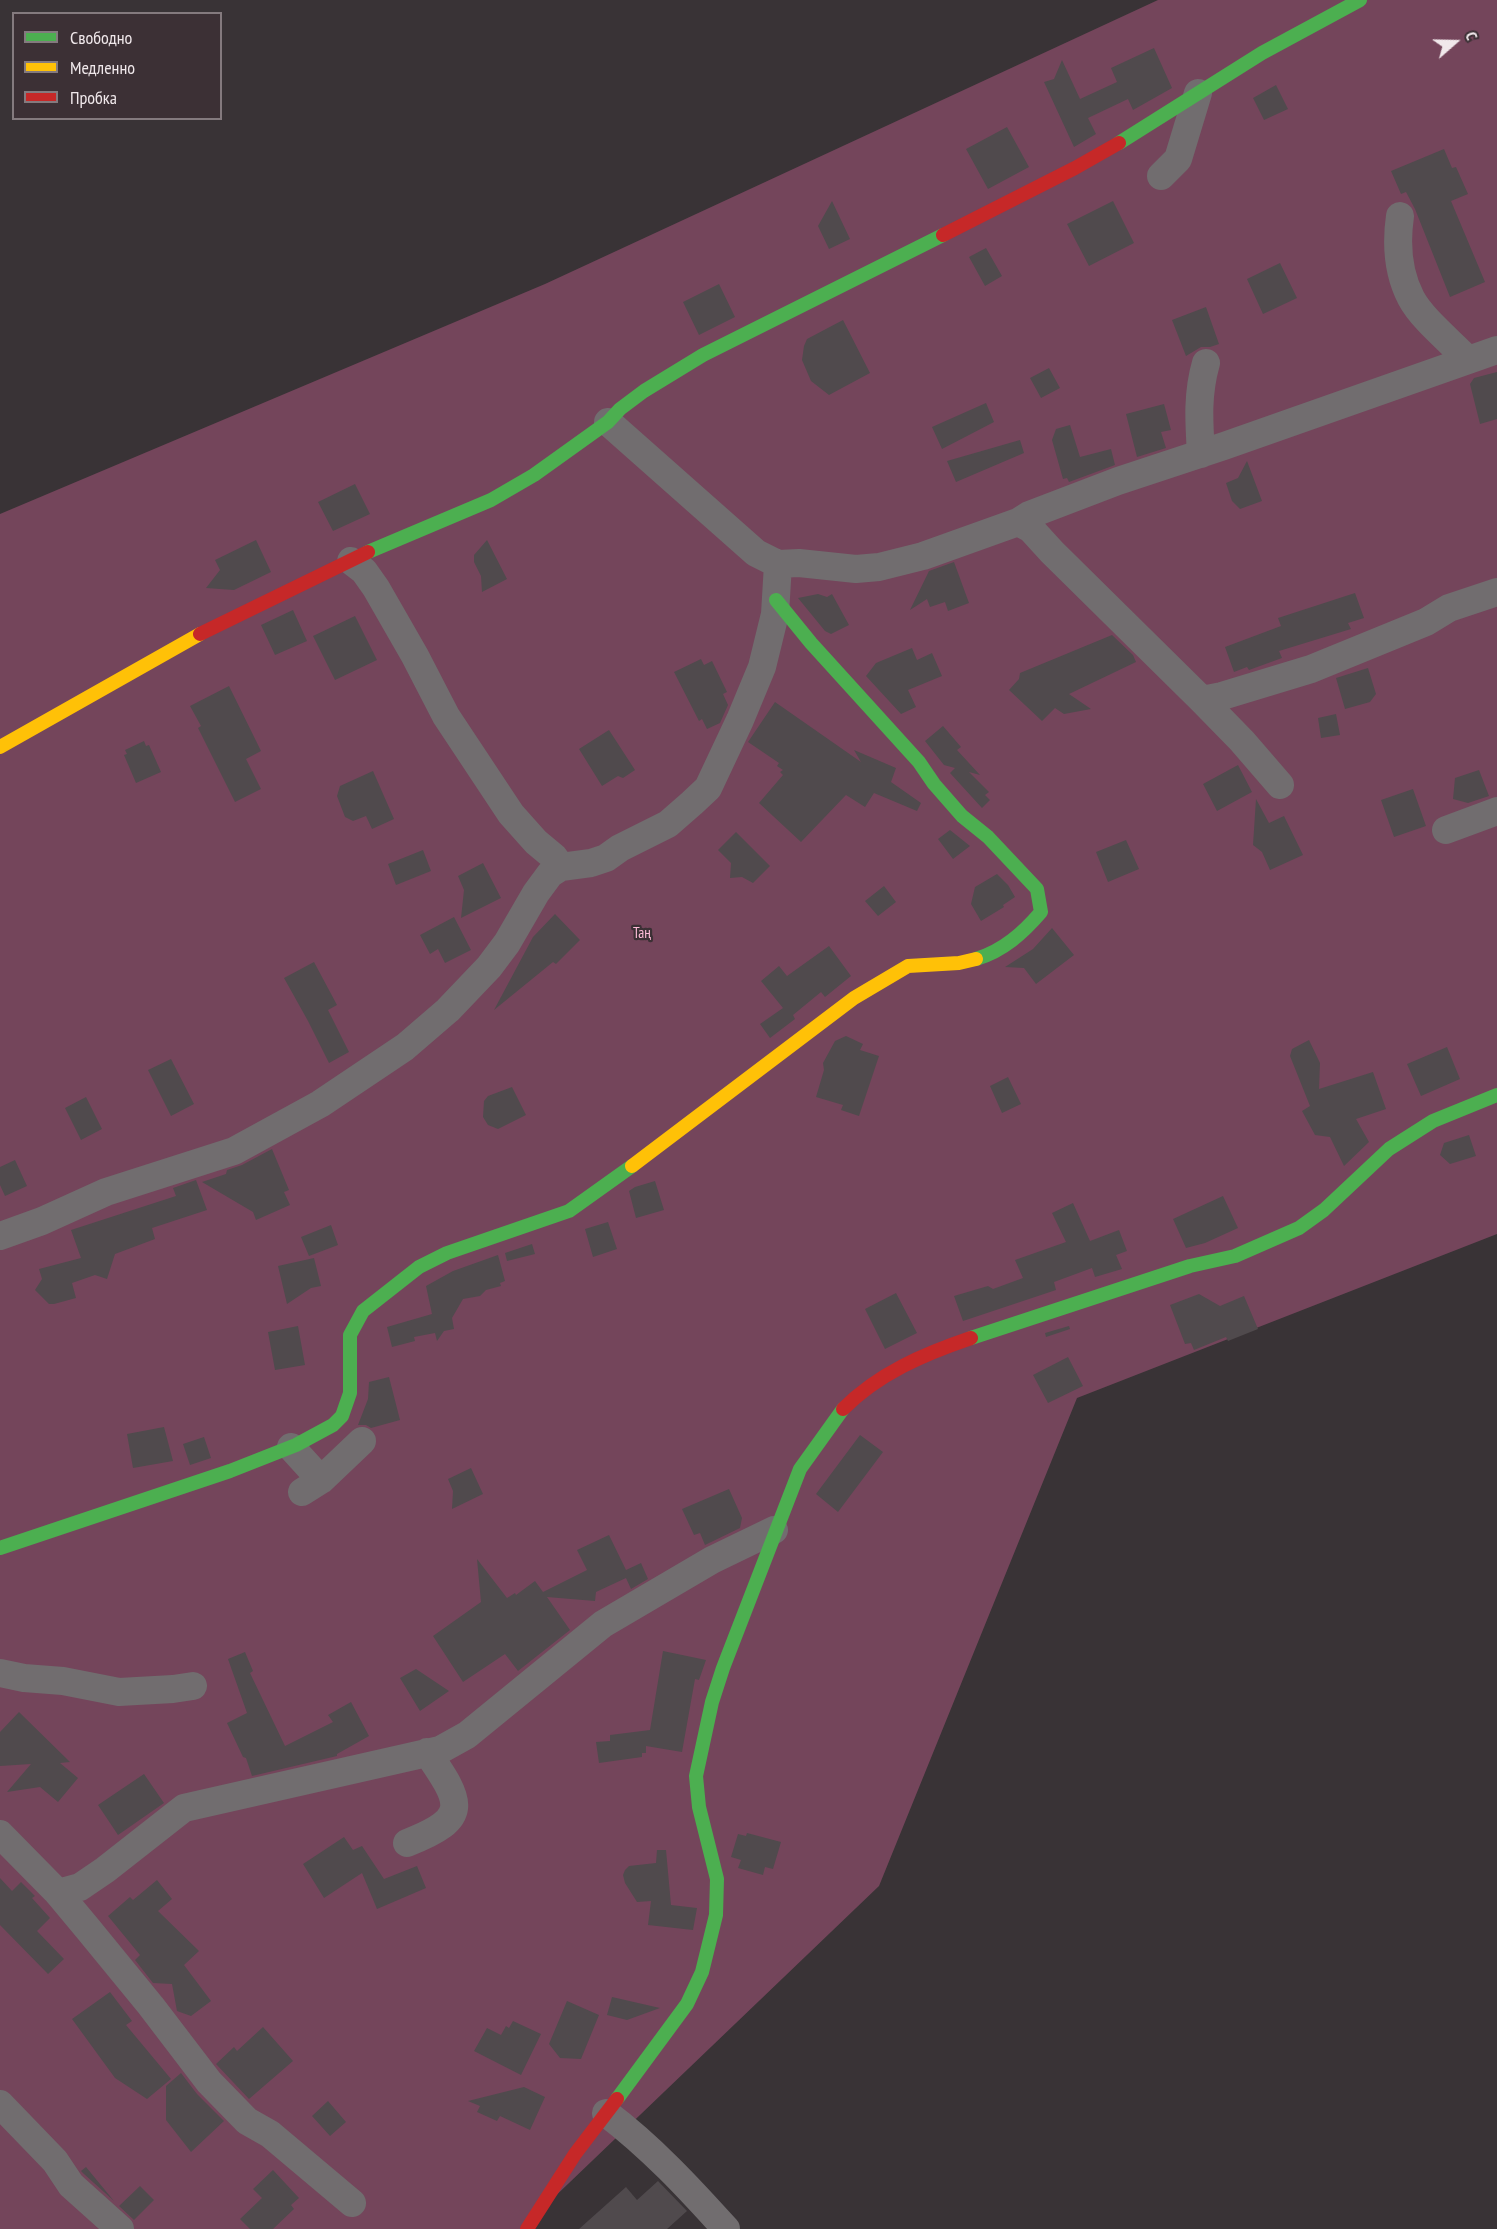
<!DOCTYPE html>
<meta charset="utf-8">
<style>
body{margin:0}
#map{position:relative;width:1497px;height:2229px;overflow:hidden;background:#393336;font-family:"PT Sans Narrow",sans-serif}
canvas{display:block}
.legend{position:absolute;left:12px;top:12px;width:210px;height:108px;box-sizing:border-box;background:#3c3035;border:2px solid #847a7e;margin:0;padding:8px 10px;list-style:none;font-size:18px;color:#f0e8eb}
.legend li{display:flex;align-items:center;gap:12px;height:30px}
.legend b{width:30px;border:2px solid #847a7e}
.north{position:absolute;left:1425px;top:12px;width:60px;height:60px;-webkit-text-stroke:4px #3c3035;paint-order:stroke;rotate:70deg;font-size:16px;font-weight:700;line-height:24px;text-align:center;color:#f0e8eb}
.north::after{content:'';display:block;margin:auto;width:21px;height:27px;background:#f0e8eb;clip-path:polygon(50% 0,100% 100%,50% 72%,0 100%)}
</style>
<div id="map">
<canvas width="1497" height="2229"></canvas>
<ul class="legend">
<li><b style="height:8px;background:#4caf50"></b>Свободно</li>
<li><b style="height:8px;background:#ffc107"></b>Медленно</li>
<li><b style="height:8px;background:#c62828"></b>Пробка</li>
</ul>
<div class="north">С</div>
</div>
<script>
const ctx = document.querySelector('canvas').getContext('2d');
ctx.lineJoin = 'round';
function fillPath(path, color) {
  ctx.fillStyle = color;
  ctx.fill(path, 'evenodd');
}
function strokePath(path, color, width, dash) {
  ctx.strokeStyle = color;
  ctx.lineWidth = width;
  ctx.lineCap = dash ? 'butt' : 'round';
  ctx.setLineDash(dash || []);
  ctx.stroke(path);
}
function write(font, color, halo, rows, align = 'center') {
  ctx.font = font + ' "PT Sans Narrow",sans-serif';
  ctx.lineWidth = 4.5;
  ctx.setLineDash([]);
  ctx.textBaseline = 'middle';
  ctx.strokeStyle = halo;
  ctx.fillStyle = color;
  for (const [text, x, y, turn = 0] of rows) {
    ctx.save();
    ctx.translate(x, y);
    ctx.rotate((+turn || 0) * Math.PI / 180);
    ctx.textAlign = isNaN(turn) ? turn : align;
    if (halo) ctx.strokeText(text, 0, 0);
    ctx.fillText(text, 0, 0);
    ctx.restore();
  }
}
fillPath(new Path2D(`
 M1158 0H1497V1234L1077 1398 879 1886 521 2229H0V514L545 284Z`), '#74455b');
fillPath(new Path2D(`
 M1154 48 1172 88 1133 110 1128 99 1088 118 1096 134 1074 147 1044 82 1054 79 1062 60 1080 99 1117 82 1111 68Z
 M1276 85 1288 109 1264 120 1253 98Z
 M1007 127 1029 167 988 189 966 149Z
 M1444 149 1452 168 1456 167 1468 194 1451 201 1485 282 1450 297 1415 209 1406 192 1401 194 1391 171Z
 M832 201 850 239 829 249 818 226Z
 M1113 201 1134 243 1089 266 1067 224Z
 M986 248 1002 276 985 286 969 257Z
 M1280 263 1297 298 1263 314 1247 279Z
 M719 284 735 317 699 335 683 302Z
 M1206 307 1219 344 1210 347H1201L1186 356 1172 320Z
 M843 320 870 373 829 395 811 381 802 360 804 346 807 339Z
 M1049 368 1060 388 1041 398 1030 378Z
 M1497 372V419L1480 424 1470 384 1474 378Z
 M986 403 994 422 942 449 932 427Z
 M1164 404 1171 430 1161 432 1166 448 1137 457 1126 414Z
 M1070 425 1080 457 1111 449 1115 465 1069 482 1067 478 1063 479 1052 440 1056 429Z
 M1020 440 1024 453 956 482 947 461Z
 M1247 461 1262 501 1240 509 1232 501 1226 483 1238 478Z
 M355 484 370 514 333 531 318 502Z
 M256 540 271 572 234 590 206 588 220 570 215 560Z
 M487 540 507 579 482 592 481 576 474 562V555Z
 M954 562 969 603 948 611 945 602 930 607 927 599 910 610 929 571Z
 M1355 593 1364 618 1348 623 1351 629 1279 651 1282 658 1249 670 1247 667 1234 672 1225 647 1281 626 1278 618Z
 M818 594 827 597 832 594 849 625 831 634 825 631 798 598Z
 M293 610 307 641 275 655 261 625Z
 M355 616 377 660 335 680 313 636Z
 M1112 635 1133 655 1136 662 1069 694 1091 709 1064 714 1055 708 1042 721 1009 690 1019 679 1020 673Z
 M912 648 917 660 932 653 942 676 908 690 916 707 901 714 866 676 876 663Z
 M701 659 704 665 712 661 727 692 723 694 728 705 720 723 707 729 702 719 699 721 674 672Z
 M1368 668 1376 694 1370 702 1345 709 1336 678Z
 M229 686 261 751 246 759 261 789 235 802 198 728 201 726 190 706Z
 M775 702 861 762 854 750 896 768 891 782 921 803 917 811 874 793 865 807 846 795 801 842 759 803 783 775 780 772 783 770 777 766 779 763 748 742Z
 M1336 714 1340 735 1321 738 1318 718Z
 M943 726 961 747 957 750 980 775 969 772 989 792 985 795 990 800 982 808 950 773 955 768 944 765 925 741Z
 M609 730 635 770 623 778 618 776 602 786 579 749Z
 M144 741 146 746 149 745 161 772 136 783 124 755 127 754 125 750Z
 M1238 765 1252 792 1217 811 1203 784Z
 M1479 770 1489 796 1468 803 1453 799 1455 778Z
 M373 771 394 819 372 829 366 816 353 821 345 817 337 796 340 786Z
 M1413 789 1426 826 1394 837 1381 800Z
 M1256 799 1269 823 1284 816 1303 855 1270 870 1262 852 1253 845Z
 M950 830 970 846 953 859 938 839Z
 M736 832 770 866 753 883 742 877 730 878 731 863 718 850Z
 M1126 840 1139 869 1108 882 1096 852Z
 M423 850 431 871 396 885 388 864Z
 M483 863 501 898 461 918 464 890 458 876Z
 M997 874 1008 885 1015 897 1003 905 1004 907 981 921 971 904 975 887Z
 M884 886 896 902 878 916 865 901Z
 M555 914 580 940 556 964 553 962 494 1010 533 937Z
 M454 917 471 950 445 963 438 949 430 954 420 935Z
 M1052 928 1074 955 1036 984 1024 968 1005 967 1033 949Z
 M829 946 851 976 825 997 821 992 793 1015 795 1019 770 1038 760 1024 783 1008 761 981 779 966 787 976Z
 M314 962 337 1005 328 1010 349 1052 329 1063 308 1021 284 978Z
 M846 1036 863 1044 860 1050 879 1056 859 1116 841 1110 843 1105 816 1097 824 1070 823 1063 835 1041Z
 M1309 1040 1320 1063 1319 1089 1373 1072 1386 1109 1356 1119 1369 1142 1344 1166 1330 1137 1315 1135 1302 1111 1310 1106 1290 1056 1292 1049Z
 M1447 1047 1460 1079 1421 1096 1407 1064Z
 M171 1059 194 1104 171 1116 148 1070Z
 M1008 1077 1021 1104 1002 1113 990 1086Z
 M512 1087 526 1115 498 1129 488 1125 483 1117 484 1101 488 1096Z
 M86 1097 102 1129 81 1140 65 1108Z
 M1469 1135 1476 1156 1450 1164 1440 1155 1444 1143Z
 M272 1149 289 1190 284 1192 290 1205 256 1220 253 1212 202 1182 226 1174 227 1170 242 1165Z
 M15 1160 27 1186 5 1196 0 1185V1167Z
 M196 1180 207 1210 152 1228 155 1239 115 1254 107 1279 95 1275 72 1283 76 1298 54 1304H49L35 1290 42 1279 39 1269 81 1258 71 1230 176 1196 173 1188Z
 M655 1181 664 1210 636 1218 629 1191 635 1187Z
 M1223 1196 1238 1228 1205 1243 1186 1248 1173 1219Z
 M1073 1203 1090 1241 1119 1230 1127 1251 1116 1255 1122 1269 1095 1277 1092 1268 1054 1282 1056 1290 963 1321 954 1296 988 1286 993 1289 1023 1278 1015 1260 1066 1242 1052 1213Z
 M608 1222 617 1249 593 1257 585 1229Z
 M331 1225 338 1245 309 1256 301 1237Z
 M532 1244 535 1254 507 1261 505 1253Z
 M498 1255 505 1281 500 1283 501 1286 486 1290 480 1296 463 1299 452 1318 454 1329 444 1331 437 1341 435 1333 414 1337 415 1341 392 1347 387 1327 432 1314 426 1286 453 1271Z
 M314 1258 321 1286 311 1288 287 1304 278 1266Z
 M896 1293 917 1333 885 1349 865 1309Z
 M1199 1294 1220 1306 1244 1296 1258 1329 1228 1341 1226 1337 1194 1350 1191 1343 1185 1344 1170 1305Z
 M298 1326 305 1365 275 1370 268 1332Z
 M1069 1326 1070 1329 1046 1337 1045 1333Z
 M1068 1357 1083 1386 1048 1403 1033 1375Z
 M389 1377 400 1420 371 1428 366 1425H358L368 1399 369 1382Z
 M164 1427 173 1461 133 1468 127 1434Z
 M860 1435 883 1452 838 1512 816 1494Z
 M204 1437 211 1458 190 1465 183 1444Z
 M471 1468 483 1494 452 1509 453 1491 448 1479Z
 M729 1489 742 1518 740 1528 705 1545 700 1533 694 1535 682 1509Z
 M609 1535 626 1570 641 1563 648 1579 631 1589 626 1578 596 1592 595 1601 547 1597 570 1630 518 1671 505 1654 463 1682 433 1636 481 1602 477 1559 507 1598 515 1593 516 1595 535 1581 543 1592 587 1570 577 1550Z
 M663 1651 706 1660 699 1680 695 1679 682 1752 646 1746V1753H642V1757L599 1763 596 1742 610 1741V1735L650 1730Z
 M245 1652 253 1671 250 1673 285 1746 333 1722 328 1715 351 1702 369 1736 337 1754V1756L252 1776 246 1758 243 1757 227 1723 247 1713 228 1659Z
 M416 1669 449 1691 420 1711 400 1678Z
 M19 1712 70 1762 60 1763 78 1778 58 1802 40 1787 7 1792 31 1764 0 1766V1732Z
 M144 1774 164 1803 118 1835 98 1805Z
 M747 1833 781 1842 773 1869 765 1867 763 1875 738 1868 741 1860 731 1857 738 1834 746 1836Z
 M344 1837 353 1850 362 1846 384 1879 417 1866 426 1888 377 1909 362 1873 324 1898 303 1864Z
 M657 1850H666L671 1905 697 1908 693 1930 648 1925 651 1901 637 1902 625 1883 623 1875 625 1870 629 1866 656 1863Z
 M0 1878 12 1891 21 1882 35 1896 32 1898 50 1918 37 1931 64 1959 48 1974 0 1925Z
 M157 1880 172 1899 158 1911 199 1951 184 1965 211 2001 191 2016 177 2011 172 1984 153 1983 135 1960 140 1955 108 1916 130 1897 133 1900Z
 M110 1992 132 2021 126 2025 171 2079 147 2099 115 2078 72 2019Z
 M612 1997 660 2008 627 2020 607 2015Z
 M567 2001 599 2015 581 2059 560 2058 549 2044Z
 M513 2021 541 2034 521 2075 474 2051 487 2028 501 2035 506 2026 509 2028Z
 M263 2027 293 2061 249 2099 216 2064 234 2047 237 2051Z
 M181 2073 197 2094 224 2121 191 2152 166 2120V2086Z
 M524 2087 545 2097 530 2130 500 2116 497 2121 477 2112 480 2106 468 2101Z
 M328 2101 346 2122 330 2136 312 2116Z
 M86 2167 114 2201 84 2174 81 2171Z
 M273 2170 299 2198 291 2205 294 2209 273 2229H250L240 2219 262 2198 253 2189Z
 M658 2181 687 2211 667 2229H579L626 2187 637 2200Z
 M140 2186 154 2200 134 2220 119 2206Z`), '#504a4d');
strokePath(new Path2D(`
 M1161 176 1178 159 1198 93
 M1400 216C1396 244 1398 273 1411 298 1422 319 1451 342 1468 360
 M608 422 756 553 778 564 799 563 856 569 879 567 923 556 1018 522 1029 515 1118 481 1224 446 1497 350
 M1201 454C1199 422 1197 394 1206 363
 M1018 522 1031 529 1052 552 1202 700 1242 741 1280 785
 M351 561 364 571 376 588 415 656 446 716 511 814 536 842 554 857 561 867
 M1202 700 1222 696 1311 669 1426 622 1449 608 1497 592
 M1446 830 1497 811
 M0 1236 42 1221 106 1192 234 1151 320 1104 405 1047 448 1010 489 967 507 943 536 893 550 874 561 867 591 863 606 858 620 848 668 824 692 803 708 788 740 720 762 667 775 614 778 564
 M291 1447 321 1480
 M302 1492 321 1480 362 1441
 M0 1673 24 1678 63 1681 119 1692 173 1689 193 1686
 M0 1834 58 1893 88 1929 151 2006 209 2082 247 2121 270 2134 352 2203
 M407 1843C471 1818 462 1803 427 1752
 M58 1893 80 1887 105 1870 184 1808 440 1750 467 1735 603 1624 712 1560 774 1530
 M0 2104 55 2161 71 2185 120 2229
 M606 2113C651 2147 689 2188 726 2229`), '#716d6f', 28);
strokePath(new Path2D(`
 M1119 143 1262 53 1360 0
 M368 552 491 500 534 475 608 422 620 409 644 391 703 355 943 235
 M776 600 811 643 919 762 934 784 962 816 988 837 1037 889 1041 912C1023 933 1003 951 976 959
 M971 1338 1190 1266 1235 1256 1299 1228 1324 1210 1389 1149 1433 1121 1497 1095
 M0 1548 230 1471 296 1445 333 1425 342 1416 350 1393V1335L363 1311 419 1267 447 1253 569 1211 632 1166
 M617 2099 687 2004 702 1972 716 1915 717 1879 699 1807 696 1776 712 1702 723 1668 800 1469 843 1409`), '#4caf50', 14);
strokePath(new Path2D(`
 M0 747 200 634
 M632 1166 854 998 908 966 959 963 976 959`), '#ffc107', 14);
strokePath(new Path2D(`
 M943 235 1075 168 1119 143
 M200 634 368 552
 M843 1409C879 1373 924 1354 971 1338
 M527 2229 575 2154 617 2099`), '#c62828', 14);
write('15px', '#ffbcd9', '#3c3035', [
 ["Таң",642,934]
]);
</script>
